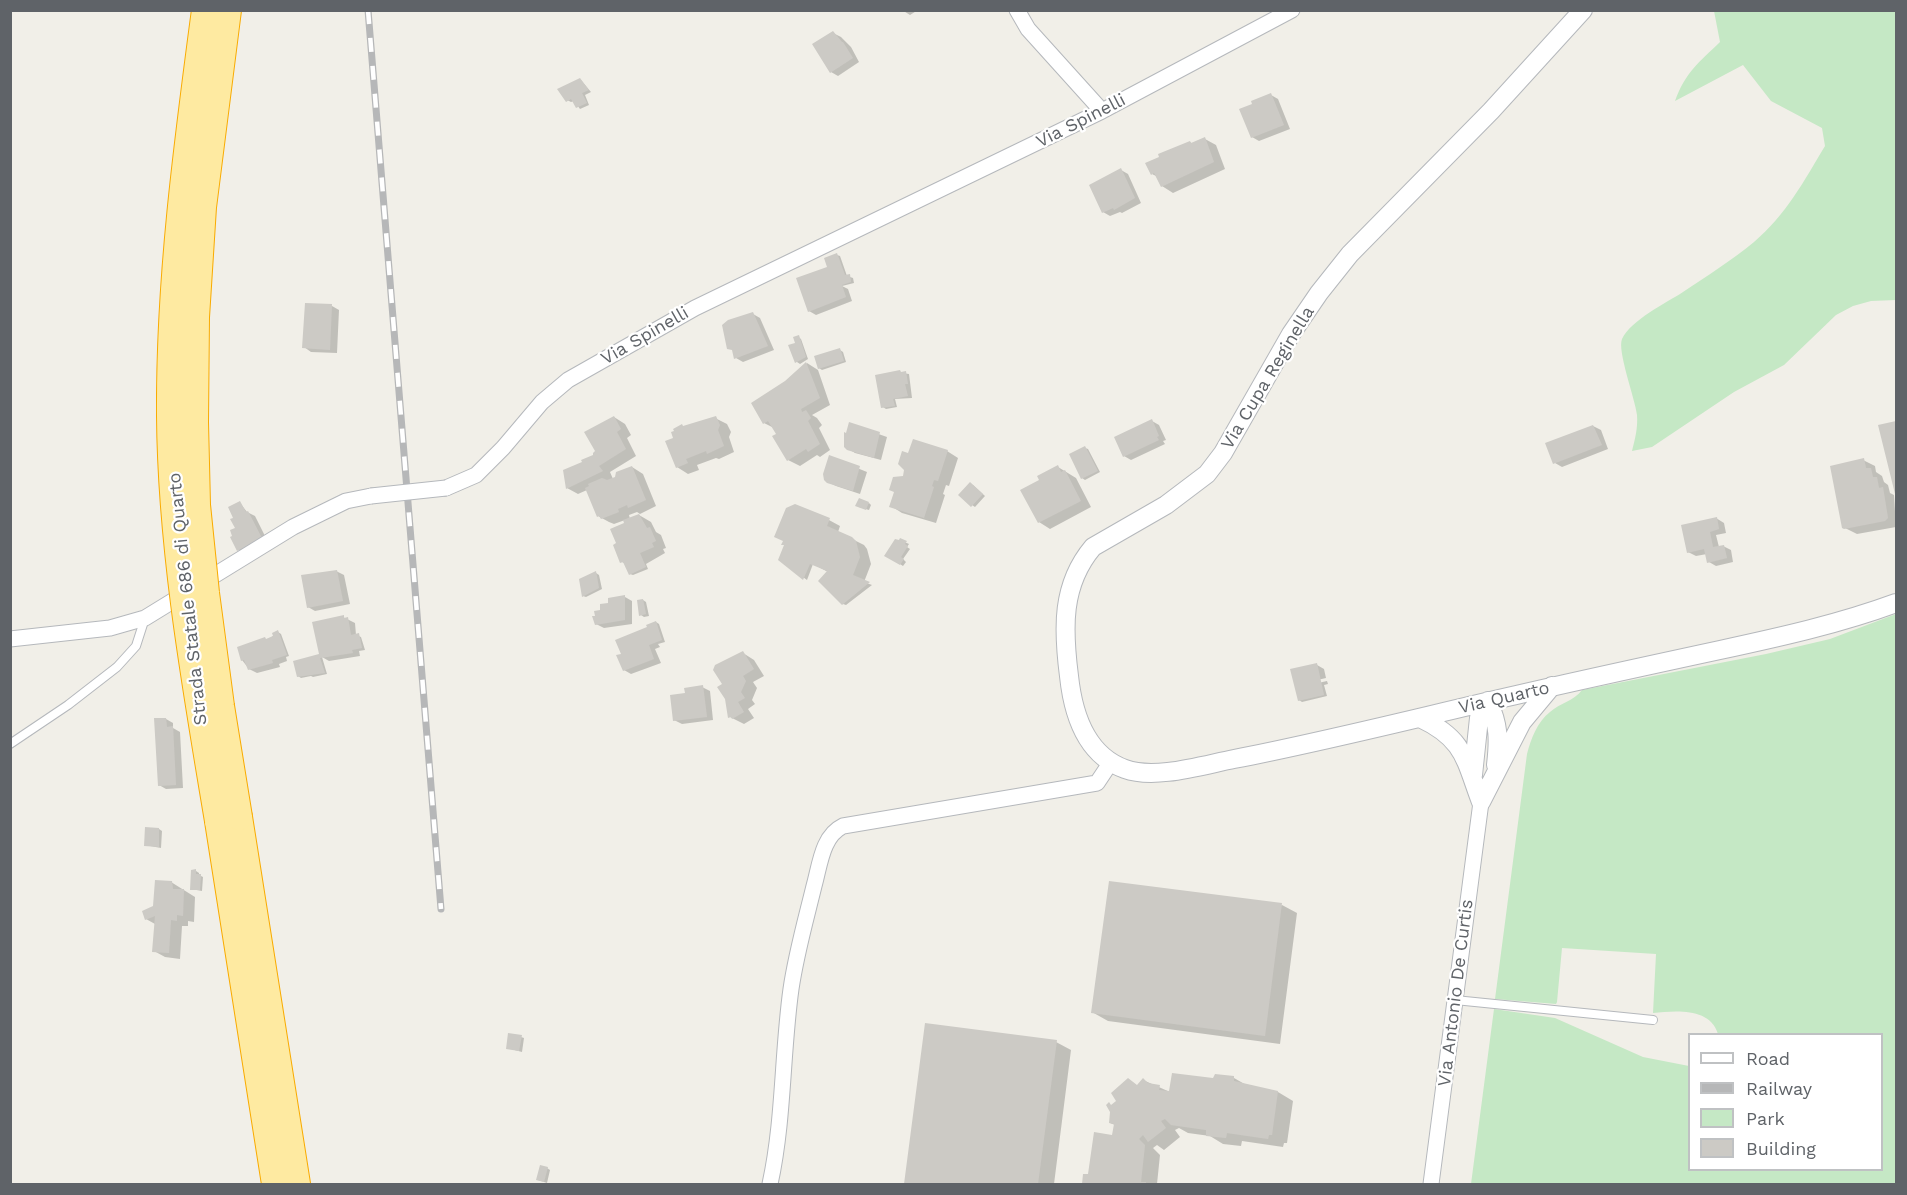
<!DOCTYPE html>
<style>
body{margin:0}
#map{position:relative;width:1907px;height:1195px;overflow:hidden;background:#f1efe8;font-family:"Work Sans",sans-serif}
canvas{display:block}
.frame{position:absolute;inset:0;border:12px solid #5f6368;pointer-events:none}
.legend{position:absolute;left:1688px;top:1033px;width:195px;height:138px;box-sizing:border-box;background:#fff;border:2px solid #bfc1c3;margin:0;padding:8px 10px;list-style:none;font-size:18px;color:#5f6368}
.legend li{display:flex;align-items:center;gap:12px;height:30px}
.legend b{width:30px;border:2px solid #bfc1c3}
</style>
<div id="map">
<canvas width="1907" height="1195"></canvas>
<div class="frame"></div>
<ul class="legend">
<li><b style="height:8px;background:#fff"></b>Road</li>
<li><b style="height:8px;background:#b6b7b8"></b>Railway</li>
<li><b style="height:16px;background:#c5e8c5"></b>Park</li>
<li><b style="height:16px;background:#cccac5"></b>Building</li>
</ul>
</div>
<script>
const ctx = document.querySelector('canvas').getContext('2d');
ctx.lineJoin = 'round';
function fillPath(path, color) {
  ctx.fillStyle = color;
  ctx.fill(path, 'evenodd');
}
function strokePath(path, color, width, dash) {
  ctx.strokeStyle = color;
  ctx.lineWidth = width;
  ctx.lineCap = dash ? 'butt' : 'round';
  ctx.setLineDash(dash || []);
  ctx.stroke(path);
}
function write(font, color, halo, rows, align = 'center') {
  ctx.font = font + ' "Work Sans",sans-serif';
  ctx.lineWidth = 4.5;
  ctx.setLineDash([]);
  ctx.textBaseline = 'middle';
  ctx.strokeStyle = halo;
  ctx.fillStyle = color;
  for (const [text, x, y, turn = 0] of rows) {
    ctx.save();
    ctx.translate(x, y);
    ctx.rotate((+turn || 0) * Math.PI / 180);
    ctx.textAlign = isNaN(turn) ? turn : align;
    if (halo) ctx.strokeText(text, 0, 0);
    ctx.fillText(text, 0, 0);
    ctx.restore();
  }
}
fillPath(new Path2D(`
 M1714 11H1896V300L1871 301 1853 306 1836 315 1784 365 1734 392 1652 447 1632 451C1635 439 1638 428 1637 415 1635 398 1617 351 1622 339 1631 320 1666 303 1683 292 1707 276 1732 260 1754 242 1786 215 1804 181 1825 146L1822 128 1771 101 1743 65 1675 101C1685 73 1699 62 1720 42Z
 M1896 614V1184H1471L1494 1009 1555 1018 1643 1057 1689 1066 1690 1170H1882V1034H1718C1710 1007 1675 1011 1653 1013L1656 954 1562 948 1557 1002 1556 1004 1495 999 1527 754C1531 739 1537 722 1550 712 1560 703 1574 701 1582 690L1766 654 1830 639Z`), '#c5e8c5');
fillPath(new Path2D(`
 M902 10H918L910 15Z
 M833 33 841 37 851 47 859 62 838 76 831 72Z
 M580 79 591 92 585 95 589 105 580 109 574 101 571 102 567 100Z
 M1271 95 1278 99 1290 129 1259 141 1252 137Z
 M1205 139 1216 145 1225 169 1173 193 1162 186 1158 177 1152 174 1190 142 1193 144Z
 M1121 170 1128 174 1141 203 1122 213 1120 212 1110 216 1103 212Z
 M837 255 840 256 847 276 853 278 854 283 842 286 848 289 852 301 816 315 809 311Z
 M306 304 332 306 339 310 337 353 311 352 304 347Z
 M753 314 760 318 774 350 743 362 736 358Z
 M798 337 801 339 808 359 800 364 797 362 790 346 797 344Z
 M840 350 843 352 846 362 822 370 819 368Z
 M807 363 818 370 830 405 812 415 817 418 822 425 819 428 830 450 820 457 817 455 800 466 788 460 774 428 764 423 786 383Z
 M902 373 909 374 912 398 895 399 897 407 886 409 883 407Z
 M614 417 625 424 631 435 627 438 636 456 610 472 613 479 632 467 643 474 656 506 640 514 637 512 629 515 630 519 639 515 651 522 656 532 661 535 666 548 663 549 665 553 646 564 648 569 633 575 630 574 626 564 622 562 626 524 625 520 614 524 609 522 598 516 587 490 578 494 567 488 595 456Z
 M715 418 727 424 731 432 729 437 734 452 719 459 716 458 697 465 699 470 688 474 677 467 675 439 685 427Z
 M1152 421 1159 425 1166 440 1163 441 1165 444 1131 460 1124 456Z
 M1896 422V495L1880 426Z
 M850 424 887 437 881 460 855 453 847 448V435Z
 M1593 426 1601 430 1608 449 1562 467 1555 463Z
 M1085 448 1088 449 1100 472 1085 480 1082 478Z
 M947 451 958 458 949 486 946 485 943 494 945 495 936 523 902 513 891 506 904 478Z
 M830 457 867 472 860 494 836 486 828 482Z
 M1863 460 1875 466 1876 472 1882 476 1884 482 1888 485 1890 493 1894 495 1896 527 1857 534 1843 527Z
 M1058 467 1076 478 1091 507 1050 529 1039 522 1041 480Z
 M973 485 985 496 975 507 972 505Z
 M240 503 247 512 255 516 270 546 245 554 238 550 237 518Z
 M869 503 871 505 869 510 859 507Z
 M1716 518 1724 523 1726 533 1716 535 1719 547 1723 546 1731 550 1733 562 1716 566 1709 562 1707 554 1696 556 1688 552Z
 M829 520 840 526 838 532 864 545 867 549 871 564 864 582 872 585 846 605 843 604 828 572 813 564 807 580 780 560Z
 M900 540 909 544 907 547 910 549 903 559 906 562 903 566 886 555Z
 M336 571 344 575 350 604 315 611 308 607Z
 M596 573 599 575 602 589 586 597 583 596Z
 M625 597 632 601V624L604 628 596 624V617Z
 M643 600 646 602 649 616 644 617 641 615Z
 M343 617 355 623 356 635 361 637 365 650 359 651 360 656 329 661 322 657 327 674 313 677 311 676 301 678 298 676 319 656Z
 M656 622 659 624 665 642 658 644 660 647 655 649 661 663 631 674 624 670Z
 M278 632 281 634 289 656 286 657 287 661 279 664 280 667 257 673 249 669 242 660Z
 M743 653 754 660 764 676 753 682 757 688 752 700 755 704 748 709 754 718 744 724 730 717 724 685Z
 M1317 665 1324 669 1326 678 1300 684V687L1327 681 1328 684 1324 685 1327 696 1302 702 1299 700 1292 670Z
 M702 687 710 691 713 720 682 724 674 720 687 695Z
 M166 719 173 723V728L180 732 183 788 166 789 159 785Z
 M159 829 162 831 161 848 145 845Z
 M196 871 199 873V875L203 877 202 891 191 889Z
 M171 882 195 897 194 922 188 921V926H182L180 959 165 957 154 951 155 924 146 919Z
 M1282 905 1297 913 1280 1044 1108 1021 1092 1012Z
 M926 1024 1056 1042 1071 1050 1054 1184H906Z
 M521 1037 524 1038 522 1052 507 1048Z
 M1216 1075 1234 1078 1248 1086 1278 1092 1293 1101 1287 1143H1284L1283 1147 1242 1141 1241 1146 1223 1144 1210 1136 1188 1133 1179 1128 1175 1130 1180 1137 1164 1150 1157 1145 1153 1148 1160 1155 1157 1184H1084L1085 1175 1089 1176 1114 1136 1115 1125 1110 1123 1112 1106 1138 1086 1143 1080 1170 1092 1214 1080Z
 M547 1168 550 1170 547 1183 538 1180Z`), '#0003');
fillPath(new Path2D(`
 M833 31 842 42H843L853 58 830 73 812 44Z
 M580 78 589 90 582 93 587 103 576 108 571 99 566 102 557 89Z
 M1271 93 1284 125 1251 138 1239 109 1252 104 1251 101Z
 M1205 137 1214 162 1161 187 1154 173 1151 175 1145 163 1159 157 1158 154 1190 141 1191 143Z
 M1121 168 1135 198 1114 210 1113 208 1102 213 1089 185Z
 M837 253 845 275 850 274 851 282 842 285 846 297 808 312 796 278 827 267 824 258Z
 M305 303 332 304 330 350 302 348Z
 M753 312 768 346 734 359 732 350 727 349 722 325 728 320Z
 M799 335 806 357 795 363 788 345 795 343 793 337Z
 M840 348 844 361 818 369 814 356Z
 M806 362 820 398 801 409 802 412 806 410 811 418 808 421 820 444 808 452 806 449 787 461 772 436 776 434 768 421 763 424 751 403 785 381Z
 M900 370 901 372 906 371 908 384H905L908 396 893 399 895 406 881 408 875 375Z
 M614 416 621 429 617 432 626 449 599 466 603 471 566 489 563 470 582 462 581 460 593 455V453L595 451 584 432Z
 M716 416 720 425 718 430 724 446 707 454 706 451 686 459 688 463 676 468 665 441 673 438 671 432 674 431 673 429 682 424 683 426Z
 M1152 419 1159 436 1157 437 1159 440 1123 457 1114 437Z
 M1896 421V498L1878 425Z
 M849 422 880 432 874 458 847 450 844 447V432L846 433Z
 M1593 425 1602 445 1553 464 1545 443Z
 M913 439 948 450 938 481 934 480 932 486 934 487 924 518 889 507 894 492 889 490 893 477 903 476 904 470 898 464 902 451 908 453Z
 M1085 446 1098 471 1081 479 1069 454Z
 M829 455 860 466 853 491 827 483 824 480 823 474Z
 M1864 458 1866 468H1871L1873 477H1877L1879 488 1883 487 1888 518 1885 521 1844 529 1842 528 1830 466Z
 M1058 465 1061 472 1065 470 1081 501 1038 523 1020 490 1039 480 1037 476Z
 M632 466 646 500 628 508 627 505 618 509 619 512 601 519 599 516 597 517 585 488 589 486 588 484 602 478 607 480 615 477 616 472Z
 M970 482 983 494 971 507 958 495Z
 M859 498 869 502 866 510 855 506Z
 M240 501 246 512 248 511 264 542 245 551 243 548 237 551 230 537 232 536 230 530 235 528 230 519 233 518 228 507Z
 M795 504 830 518 827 526 852 537 856 541 860 557 853 575 870 582 842 605 818 581 827 571 810 564 803 580 778 560 784 545H781L783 541 774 537 786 508Z
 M639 514 647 528 650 527 656 541 652 543 654 547 640 553 646 567 629 575 623 562 620 563 613 545 616 543 610 529 624 523 623 520Z
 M1717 517 1719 529 1710 532 1713 547 1724 545 1727 558 1707 563 1704 549 1687 553 1681 525Z
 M900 538 907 541 905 544 908 546 901 557 904 559 900 565 884 556 895 539 899 540Z
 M337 570 343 601 307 608 301 575Z
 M596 571 599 588 582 597 579 579Z
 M625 595V620L595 625 592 616H595L594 611 600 610V604L608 603V598Z
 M643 599 646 614 639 616 637 600Z
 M344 615V618L348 617 351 635 359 633 362 648 352 650 353 653 320 658 325 673 297 677 293 661 319 654 312 622Z
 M656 621 662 640 649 645 654 659 623 671 616 655 621 654 615 640 647 627 646 625Z
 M278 630 287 655 272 660 273 663 248 670 244 660 241 661 237 647 265 637 266 639 273 636 272 633Z
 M743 651 754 669 743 676 746 681 741 692 745 698 738 702 744 712 732 719 731 717 728 718 725 699 717 687 722 684 713 670 715 665Z
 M1317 663 1324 695 1298 701 1290 669Z
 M703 685 707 717 673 721 670 695 685 693 684 688Z
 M154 718H166L167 727 173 726 176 785 158 786Z
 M145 827 159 828V847L144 846Z
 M196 869V874H201L200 890H190L191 870Z
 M155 880 172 881 173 889H184L183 916 177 915V921L171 920 169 953 152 952 155 916 145 920 142 911 153 906Z
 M1109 881 1282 903 1265 1036 1091 1013Z
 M925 1023 1057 1040 1038 1184H904Z
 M508 1033 522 1035 519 1051 506 1049Z
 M1172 1073 1213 1078 1215 1074 1234 1076V1081L1278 1091 1272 1135H1269L1268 1139 1227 1133 1226 1138 1206 1136V1130L1171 1125 1165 1119 1161 1121 1166 1128 1148 1142 1143 1135 1139 1139 1145 1145 1141 1182H1146V1184H1082L1083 1174H1088L1094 1132 1112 1135 1114 1124 1109 1123 1110 1112 1106 1105 1109 1102 1111 1105 1116 1101 1111 1093 1128 1078 1137 1085 1143 1078 1148 1083 1160 1085 1159 1090 1169 1091Z
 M540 1165 548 1167 544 1182 536 1180Z`), '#cccac5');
const service = new Path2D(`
 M10 744 68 705 117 667 136 646 145 618
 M1455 1000 1653 1020`);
const minor = new Path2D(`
 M1017 10 1028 29 1102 111
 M446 488 476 475 503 448 542 402 568 380 695 308 1102 111 1292 10
 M10 639 110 628 145 618 293 527 346 501 371 496
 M770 1184C784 1120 782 1053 791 989 796 954 806 919 814 886 820 865 822 836 843 826L1097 783 1111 762
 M1431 1184 1481 802`);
const tertiary = new Path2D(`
 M1583 10 1491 111 1350 254 1319 293 1291 334 1223 453 1207 474 1166 505 1093 547C1061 585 1063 629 1069 676 1073 714 1086 755 1125 769 1155 780 1203 765 1234 759 1332 740 1428 715 1525 693 1590 678 1655 664 1720 650 1780 637 1839 624 1896 603
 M1488 701C1499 725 1499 739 1496 765
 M1420 718C1465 739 1465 760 1481 802
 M1473 775 1479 718 1488 701
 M1481 802 1522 722 1552 686`);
const trunk = new Path2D(`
 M239 817 297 1184
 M218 821 275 1184`);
strokePath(service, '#b5b8bc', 10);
strokePath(minor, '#b5b8bc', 17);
strokePath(tertiary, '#b5b8bc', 20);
strokePath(trunk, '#f9ab00', 28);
strokePath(service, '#fff', 8);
strokePath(minor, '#fff', 15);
strokePath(tertiary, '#fff', 18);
strokePath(trunk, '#feeaa1', 26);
const rail = new Path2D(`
 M368 10 441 909`);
strokePath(rail, '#b6b7b8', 7);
strokePath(rail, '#fff', 4.5, [14]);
const minorBridge = new Path2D(`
 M371 496 446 488`);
const trunkBridge = new Path2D(`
 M205 10C187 145 169 280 170 416 171 550 196 689 218 821
 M228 10 203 207 196 317 195 422 197 505 206 593 221 706 239 817`);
strokePath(minorBridge, '#b5b8bc', 17, []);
strokePath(trunkBridge, '#f9ab00', 28, []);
strokePath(minorBridge, '#fff', 15);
strokePath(trunkBridge, '#feeaa1', 26);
write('18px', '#5f6368', '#fff', [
 ["Via Spinelli",1081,121,-27],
 ["Via Spinelli",645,336,-30],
 ["Via Cupa Reginella",1268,378,-59],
 ["Strada Statale 686 di Quarto",188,599,-96],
 ["Via Quarto",1504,698,-13],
 ["Via Antonio De Curtis",1456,993,-83]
]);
</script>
